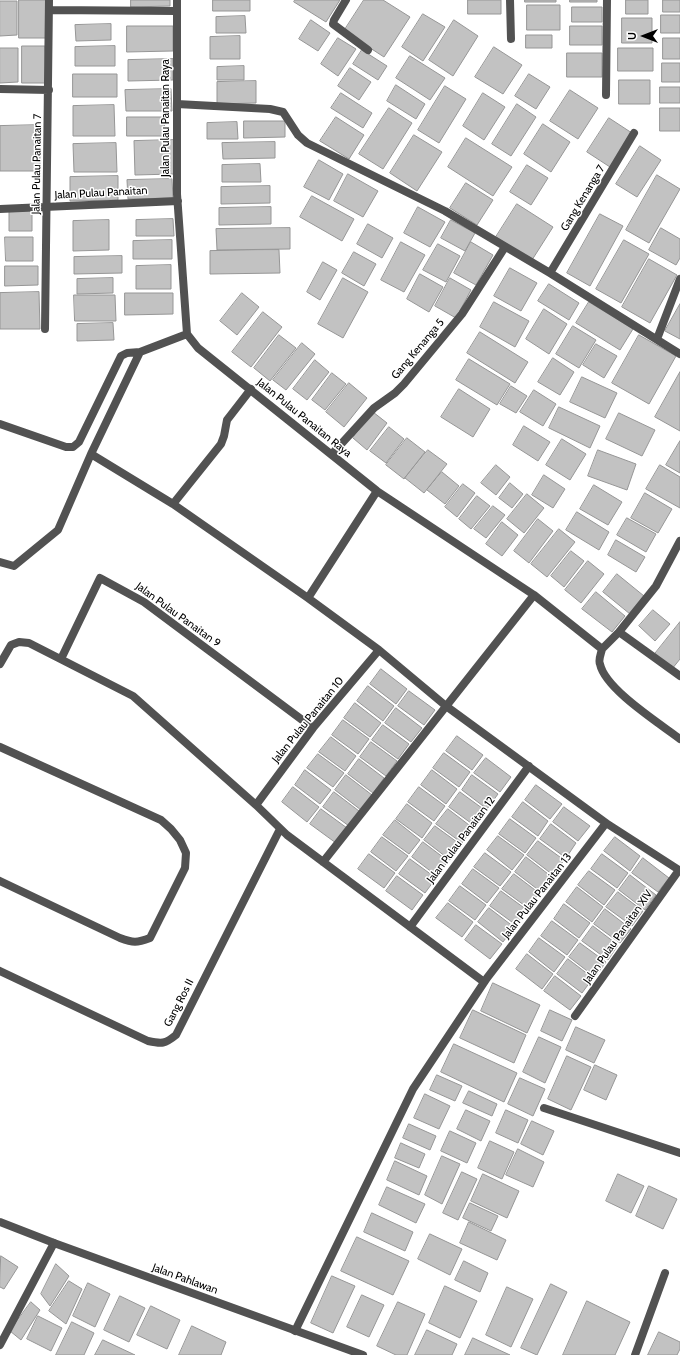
<!DOCTYPE html>
<style>
body{margin:0}
#map{position:relative;width:680px;height:1355px;overflow:hidden;background:#fff;font-family:Cabin,sans-serif}
canvas{display:block}
.north{position:absolute;left:624px;top:16px;width:40px;height:40px;-webkit-text-stroke:3px #fff;paint-order:stroke;rotate:270deg;font-size:11px;font-weight:700;line-height:16px;text-align:center;color:#000}
.north::after{content:'';display:block;margin:auto;width:14px;height:18px;background:#000;clip-path:polygon(50% 0,100% 100%,50% 72%,0 100%)}
</style>
<div id="map">
<canvas width="680" height="1355"></canvas>
<div class="north">U</div>
</div>
<script>
const ctx = document.querySelector('canvas').getContext('2d');
ctx.lineJoin = 'round';
function fillPath(path, color) {
  ctx.fillStyle = color;
  ctx.fill(path, 'evenodd');
}
function strokePath(path, color, width, dash) {
  ctx.strokeStyle = color;
  ctx.lineWidth = width;
  ctx.lineCap = dash ? 'butt' : 'round';
  ctx.setLineDash(dash || []);
  ctx.stroke(path);
}
function write(font, color, halo, rows, align = 'center') {
  ctx.font = font + ' Cabin,sans-serif';
  ctx.lineWidth = 3;
  ctx.setLineDash([]);
  ctx.textBaseline = 'middle';
  ctx.strokeStyle = halo;
  ctx.fillStyle = color;
  for (const [text, x, y, turn = 0] of rows) {
    ctx.save();
    ctx.translate(x, y);
    ctx.rotate((+turn || 0) * Math.PI / 180);
    ctx.textAlign = isNaN(turn) ? turn : align;
    if (halo) ctx.strokeText(text, 0, 0);
    ctx.fillText(text, 0, 0);
    ctx.restore();
  }
}
const building = new Path2D(`
 M19 0H46V38H19Z
 M131 0H170V6L131 7Z
 M213 0H250V11H213Z
 M295 0H340L326 22 294 2Z
 M364 0H383L410 17 384 57 344 31Z
 M468 0H501V14H468Z
 M525 0H556V2H525Z
 M570 0H597V2H570Z
 M626 0H648V14H626Z
 M663 0H680V12H663Z
 M0 1H17V35L0 36Z
 M527 5H560V30H527Z
 M572 7H602V22H572Z
 M423 14 445 27 423 61 402 47Z
 M661 15H680V33H661Z
 M245 16 246 33H216V17Z
 M622 18H652V43H622Z
 M311 20 330 33 318 51 299 39Z
 M454 20 478 36 453 76 429 60Z
 M111 24V40L76 41 75 25Z
 M127 26H173V51L127 52Z
 M570 26H602V45H570Z
 M526 35H552V48H526Z
 M240 36V59H210V37Z
 M338 38 356 49 338 76 321 64Z
 M663 38H680V59H663Z
 M22 46H45L46 83H22Z
 M115 46V66H75V47Z
 M494 47 522 65 503 94 475 77Z
 M0 48H18V82L0 83Z
 M618 48H653V71H618Z
 M362 50 387 66 378 80 353 64Z
 M567 53H602V77H567Z
 M410 56 445 78 430 100 396 78Z
 M173 59V80L128 81V60Z
 M662 63H680V82H662Z
 M244 66V80H217V67Z
 M350 68 371 82 359 100 338 86Z
 M73 74H117V97H73Z
 M529 74 550 87 536 109 515 96Z
 M619 80H650V104H619Z
 M256 81V103L217 104V82Z
 M396 85 425 104 416 119 387 101Z
 M445 86 466 99 439 143 418 130Z
 M660 87H680V103H660Z
 M171 89 172 111H126L125 90Z
 M570 90 598 108 578 139 550 121Z
 M341 93 372 113 363 128 331 108Z
 M483 93 505 107 484 140 463 126Z
 M517 104 536 117 511 156 492 144Z
 M114 105 115 136H73V106Z
 M389 108 412 123 383 169 359 154Z
 M660 108H680V131H660Z
 M127 117H164L165 136H127Z
 M336 117 364 135 349 159 320 141Z
 M609 118 632 133 610 167 587 152Z
 M244 121H285V137L244 138Z
 M237 122 238 139H207V123Z
 M543 124 570 142 551 172 524 154Z
 M40 125V171H0V126Z
 M414 135 442 152 417 191 390 173Z
 M466 138 512 167 493 196 448 167Z
 M174 140V174L135 175 134 141Z
 M275 142V158L223 159 222 143Z
 M116 143 117 172H74L73 144Z
 M640 146 661 160 637 197 616 184Z
 M319 160 343 174 329 200 304 187Z
 M260 164 261 182H222V165Z
 M527 165 548 178 531 205 510 192Z
 M348 174 378 191 363 217 334 201Z
 M657 175 680 189 649 243 626 230Z
 M118 176V200L70 201V177Z
 M172 179 173 198 128 199 127 180Z
 M466 183 493 200 477 225 450 208Z
 M270 186V203L221 204V187Z
 M312 196 354 219 342 241 300 217Z
 M517 204 553 227 532 260 496 237Z
 M271 207V224L219 225V208Z
 M418 207 445 222 430 247 404 233Z
 M32 211V231H9V212Z
 M600 214 623 226 590 286 567 273Z
 M173 219 174 236H136V220Z
 M109 220V250L73 251V221Z
 M451 220 475 233 465 251 441 238Z
 M368 224 393 238 382 258 357 244Z
 M290 228V249L217 250 216 229Z
 M661 228 680 239V258L676 265 649 250Z
 M5 237H33V261H6Z
 M172 240V259H133V241Z
 M624 240 649 254 621 303 596 289Z
 M401 242 425 255 404 292 381 280Z
 M471 242 493 255 476 285 454 273Z
 M438 244 460 256 446 282 423 270Z
 M279 250 280 273 210 274V251Z
 M354 252 376 264 364 286 342 273Z
 M122 256V273L74 274V257Z
 M649 259 677 275 650 323 622 307Z
 M323 262 337 270 320 300 307 292Z
 M171 265V289H136V266Z
 M5 266H38V285L5 286Z
 M510 268 537 283 521 311 494 296Z
 M420 274 443 287 429 312 407 299Z
 M113 278V293L77 294V279Z
 M343 278 368 292 343 338 318 324Z
 M450 278 471 290 456 318 435 306Z
 M549 284 579 303 569 320 538 301Z
 M39 292 40 329H0V293Z
 M125 293H173V314L125 315Z
 M242 293 259 307 237 335 220 321Z
 M74 295H115L116 321H75Z
 M494 302 529 321 515 347 480 327Z
 M589 302 633 329 620 350 576 323Z
 M680 304V339L665 331Z
 M544 309 567 324 549 354 526 339Z
 M263 312 282 327 251 367 232 352Z
 M113 323 114 340 77 341V324Z
 M573 326 596 340 579 368 556 354Z
 M480 332 528 362 515 383 467 353Z
 M279 335 296 348 270 381 254 368Z
 M639 335 676 356 649 404 612 383Z
 M302 343 315 354 286 390 273 380Z
 M596 344 617 356 604 378 583 365Z
 M553 358 574 372 560 395 538 382Z
 M469 359 510 384 497 405 456 380Z
 M315 360 329 372 307 400 293 389Z
 M680 372V431L655 417Z
 M332 373 346 384 325 410 312 400Z
 M582 377 617 393 605 418 570 402Z
 M349 383 367 398 344 427 326 412Z
 M511 386 527 396 516 413 500 404Z
 M459 389 490 409 473 437 441 417Z
 M534 390 556 404 543 426 520 412Z
 M559 407 600 426 590 448 549 428Z
 M373 412 387 423 367 450 353 438Z
 M619 413 655 430 642 456 606 439Z
 M524 426 550 442 538 461 513 445Z
 M389 427 404 439 386 463 370 451Z
 M407 438 425 452 404 479 386 465Z
 M562 439 586 454 570 480 546 465Z
 M680 441V473L666 465Z
 M428 450 447 464 424 493 405 478Z
 M598 450 636 464 627 490 588 476Z
 M496 465 510 477 496 495 481 483Z
 M660 465 680 477V508L646 489Z
 M442 472 459 486 445 504 427 490Z
 M544 475 565 489 553 508 532 495Z
 M510 483 523 494 512 508 499 498Z
 M463 484 475 493 457 517 445 507Z
 M594 485 622 502 608 525 580 509Z
 M645 493 672 509 658 533 631 518Z
 M527 494 544 508 524 533 507 519Z
 M477 496 490 506 471 529 459 519Z
 M493 506 505 515 486 538 474 529Z
 M577 512 609 532 599 550 566 530Z
 M627 518 656 534 646 552 617 535Z
 M538 519 553 531 529 563 514 551Z
 M502 522 518 535 502 556 486 544Z
 M559 529 575 542 547 577 531 564Z
 M616 540 645 557 636 572 608 555Z
 M571 551 584 561 564 587 551 576Z
 M588 561 604 574 581 603 565 590Z
 M617 574 644 596 630 614 603 592Z
 M596 592 625 616 612 632 582 609Z
 M653 610 670 624 655 641 639 626Z
 M680 622V659L672 669 654 655Z
 M381 669 407 689 396 704 370 684Z
 M368 686 394 706 383 721 357 701Z
 M409 691 435 710 424 725 398 706Z
 M355 703 381 723 370 737 344 718Z
 M396 708 422 728 411 742 385 723Z
 M343 720 369 739 358 754 332 735Z
 M383 725 409 744 398 759 372 740Z
 M457 736 483 755 472 770 446 751Z
 M331 737 356 756 345 771 319 752Z
 M371 742 397 761 386 776 360 757Z
 M444 753 470 772 459 787 433 768Z
 M318 754 344 773 333 787 307 768Z
 M486 758 511 777 500 792 474 773Z
 M359 759 384 778 373 793 348 774Z
 M305 770 331 790 320 804 295 785Z
 M432 770 457 789 446 804 421 785Z
 M346 775 372 795 361 810 335 790Z
 M472 775 498 794 487 809 462 790Z
 M536 785 562 804 550 819 525 800Z
 M293 787 319 807 307 822 282 802Z
 M419 787 445 806 434 821 408 802Z
 M334 792 359 811 349 826 323 807Z
 M460 792 486 811 475 826 449 807Z
 M523 802 548 821 538 836 512 817Z
 M407 804 432 823 422 838 396 819Z
 M564 807 590 826 578 841 553 822Z
 M321 809 347 828 336 843 310 824Z
 M448 809 473 828 462 843 436 824Z
 M510 819 536 838 525 853 499 834Z
 M395 820 420 840 409 854 383 835Z
 M551 824 576 843 566 858 540 839Z
 M435 826 461 845 450 860 424 840Z
 M498 836 524 855 512 870 487 850Z
 M382 837 408 856 396 871 371 852Z
 M615 837 640 856 630 871 604 851Z
 M538 841 564 860 553 875 527 855Z
 M423 842 448 861 437 876 412 857Z
 M485 853 511 872 500 886 474 867Z
 M369 854 395 873 384 888 358 869Z
 M602 854 628 873 617 888 591 869Z
 M526 857 552 877 541 892 515 872Z
 M643 858 669 878 658 892 632 873Z
 M410 859 436 878 425 893 399 874Z
 M473 869 499 888 487 903 462 884Z
 M589 871 615 890 604 905 578 885Z
 M514 874 539 893 528 908 502 889Z
 M630 875 656 895 645 910 619 890Z
 M397 876 423 895 412 910 386 891Z
 M460 886 486 905 475 920 449 901Z
 M577 887 603 907 592 922 566 902Z
 M501 891 527 910 516 925 490 906Z
 M618 892 643 911 632 926 606 907Z
 M448 903 473 922 462 937 436 918Z
 M564 904 590 923 579 938 554 919Z
 M489 908 514 927 503 942 478 922Z
 M605 909 631 929 620 943 594 924Z
 M552 921 578 940 567 955 541 936Z
 M476 925 502 944 490 959 465 940Z
 M593 926 618 945 608 960 582 941Z
 M539 938 565 957 554 972 529 952Z
 M580 943 606 962 595 977 569 957Z
 M527 954 553 974 542 989 516 969Z
 M568 959 593 978 582 993 557 974Z
 M555 976 581 996 570 1010 544 991Z
 M493 983 540 1005 527 1033 481 1011Z
 M473 1010 526 1035 514 1063 460 1038Z
 M550 1010 572 1020 562 1041 541 1031Z
 M576 1027 605 1040 594 1063 566 1050Z
 M539 1037 561 1047 545 1083 523 1072Z
 M454 1044 517 1073 504 1102 441 1072Z
 M567 1056 591 1067 571 1110 548 1099Z
 M595 1065 617 1075 606 1100 584 1090Z
 M437 1075 462 1086 455 1101 430 1090Z
 M520 1078 545 1089 533 1116 508 1104Z
 M469 1091 497 1104 492 1116 463 1103Z
 M425 1094 450 1106 439 1129 414 1118Z
 M466 1110 490 1121 481 1141 457 1129Z
 M506 1110 528 1120 518 1143 496 1133Z
 M532 1121 554 1131 543 1155 521 1144Z
 M409 1124 436 1136 430 1150 403 1138Z
 M450 1131 476 1143 467 1163 441 1151Z
 M490 1141 514 1152 502 1179 478 1168Z
 M401 1143 425 1154 419 1168 395 1158Z
 M518 1149 544 1162 533 1187 506 1175Z
 M442 1156 460 1164 442 1204 425 1195Z
 M395 1161 427 1176 419 1195 387 1180Z
 M462 1172 477 1179 458 1220 443 1213Z
 M483 1174 519 1191 507 1218 471 1201Z
 M618 1174 644 1186 631 1213 606 1201Z
 M649 1186 677 1199 663 1229 636 1216Z
 M387 1187 425 1204 416 1223 379 1205Z
 M470 1203 498 1216 491 1231 463 1218Z
 M372 1213 413 1232 405 1251 364 1232Z
 M469 1222 506 1240 497 1260 460 1243Z
 M430 1234 462 1249 450 1275 418 1259Z
 M357 1237 409 1261 393 1295 341 1271Z
 M1 1256 18 1267 4 1289 0 1287Z
 M464 1261 488 1273 480 1292 455 1280Z
 M56 1264 69 1276 50 1306 41 1294Z
 M332 1276 355 1286 333 1333 311 1323Z
 M69 1281 82 1289 66 1324 49 1311Z
 M88 1283 110 1294 95 1327 73 1316Z
 M551 1284 567 1292 537 1355 521 1348Z
 M445 1286 477 1301 460 1338 429 1323Z
 M507 1287 533 1299 511 1347 486 1335Z
 M362 1295 384 1305 369 1337 347 1327Z
 M120 1296 145 1308 129 1342 104 1330Z
 M587 1301 630 1322 615 1355H563Z
 M31 1302 40 1310 21 1340 10 1331Z
 M398 1302 425 1314 407 1355H396L377 1346Z
 M151 1306 180 1320 167 1349 137 1335Z
 M38 1316 62 1328 51 1351 27 1339Z
 M72 1322 94 1333 84 1355H56Z
 M192 1326 226 1342 221 1355H179Z
 M427 1330 457 1344 452 1355H415Z
 M659 1332 680 1342V1349L677 1355H648Z
 M473 1338 510 1355H465Z
 M103 1340 135 1355H95Z`);
fillPath(building, '#c2c2c2');
strokePath(building, '#969696', 1);
strokePath(new Path2D(`
 M177 0V194L187 334 198 348 377 491 534 595 602 649
 M346 0 334 20 333 24 368 50
 M510 0 511 39
 M49 10 177 11
 M0 89 49 90
 M606 95 607 0
 M177 104 270 109 283 112 298 135 307 143 445 211 550 273 680 354
 M0 209 178 201
 M550 273 634 133
 M45 329 49 0
 M657 339 680 279
 M0 424 66 447H73L79 442 121 356 127 353 140 352
 M91 454 173 504 308 598 379 650 446 706 606 823 679 870 575 1016
 M332 454 374 408 395 393 404 384 462 314 505 247
 M173 504 221 444 224 436 227 420 251 389
 M0 562 14 566 58 530 91 454 140 352 187 334
 M308 598 377 491
 M619 632 680 676
 M602 649 619 632 656 586 680 541
 M602 649C601 654 598 660 600 664 605 689 659 723 680 739
 M61 659 100 578 144 602 313 728
 M0 664 11 645 19 642 29 643 133 696 256 805 287 835 484 982
 M0 747 161 820 171 829 180 840 186 853 185 868 150 938C137 943 133 943 120 938L0 881
 M256 805 313 728 379 650
 M323 862 534 595
 M410 927 529 766
 M0 971 148 1041C162 1044 165 1044 176 1035L280 829
 M544 1108 680 1153
 M295 1331 413 1089 487 978 606 823
 M0 1345 54 1243
 M635 1355 665 1273`), '#525252', 8);
strokePath(new Path2D(`
 M0 1222 54 1243 363 1355`), '#525252', 8);
write('11px', '#000', '#fff', [
 ["Jalan Pulau Panaitan Raya",166,118,-90],
 ["Jalan Pulau Panaitan 7",37,164,-89],
 ["Jalan Pulau Panaitan",101,193,-3],
 ["Gang Kenanga 7",583,198,-59],
 ["Gang Kenanga 5",418,349,-50],
 ["Jalan Pulau Panaitan Raya",304,418,39],
 ["Jalan Pulau Panaitan 9",178,615,36],
 ["Jalan Pulau Panaitan 10",308,720,-51],
 ["Jalan Pulau Panaitan 12",461,840,-53],
 ["Jalan Pulau Panaitan 13",537,896,-52],
 ["Jalan Pulau Panaitan XIV",618,937,-55],
 ["Gang Ros II",179,1003,-63],
 ["Jalan Pahlawan",185,1279,20]
]);
</script>
